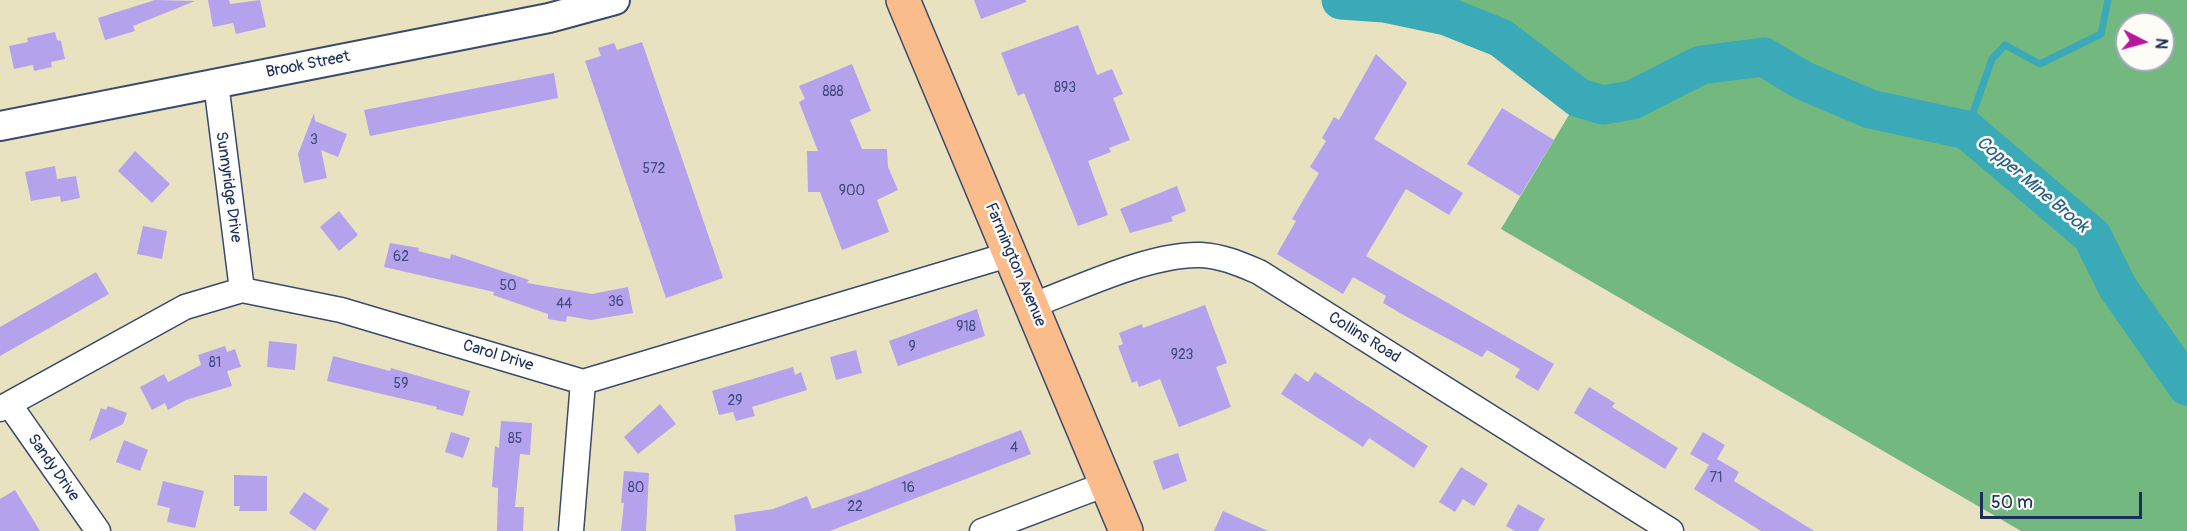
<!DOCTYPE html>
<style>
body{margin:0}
#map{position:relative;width:2187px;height:531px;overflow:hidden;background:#e9e2c0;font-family:Pangolin,sans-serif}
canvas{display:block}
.north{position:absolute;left:2115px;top:12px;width:60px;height:60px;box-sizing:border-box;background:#fdfcf7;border:2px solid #a3aaba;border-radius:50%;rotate:96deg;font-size:16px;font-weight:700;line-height:24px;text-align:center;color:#1b2f5e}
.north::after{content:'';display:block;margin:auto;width:21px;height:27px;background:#b5179e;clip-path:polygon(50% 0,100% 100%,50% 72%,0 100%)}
.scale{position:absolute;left:1980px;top:492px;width:162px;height:27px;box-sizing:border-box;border:3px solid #1b2f5e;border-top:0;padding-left:8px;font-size:18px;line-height:21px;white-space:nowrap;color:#1b2f5e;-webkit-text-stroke:4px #fdfcf7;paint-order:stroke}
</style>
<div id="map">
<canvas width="2187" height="531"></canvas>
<div class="north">N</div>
<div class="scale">50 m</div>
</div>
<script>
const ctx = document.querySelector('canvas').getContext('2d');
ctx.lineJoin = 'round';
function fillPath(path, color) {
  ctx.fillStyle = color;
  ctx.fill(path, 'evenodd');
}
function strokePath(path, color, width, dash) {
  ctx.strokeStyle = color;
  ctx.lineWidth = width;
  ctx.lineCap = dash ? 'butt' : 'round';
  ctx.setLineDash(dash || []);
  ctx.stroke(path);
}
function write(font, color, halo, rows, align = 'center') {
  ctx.font = font + ' Pangolin,sans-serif';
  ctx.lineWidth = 5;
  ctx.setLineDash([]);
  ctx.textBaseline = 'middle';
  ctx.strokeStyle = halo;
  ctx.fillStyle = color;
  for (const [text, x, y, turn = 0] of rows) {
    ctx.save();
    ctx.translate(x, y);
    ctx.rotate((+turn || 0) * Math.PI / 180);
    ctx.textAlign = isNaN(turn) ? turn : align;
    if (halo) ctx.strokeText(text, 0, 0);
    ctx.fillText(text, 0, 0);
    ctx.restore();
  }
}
fillPath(new Path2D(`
 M1384 0H2187V531H2021L1501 229 1579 98 1501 38 1446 16 1384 3ZM2127 24H2163V60H2127Z`), '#73b87e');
strokePath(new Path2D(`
 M1967 130 1992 59 2005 45 2040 64 2101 34 2108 0`), '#3aaab8', 7);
strokePath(new Path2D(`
 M1341 0 1384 3 1446 16 1501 38 1579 98 1603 105 1632 100 1701 65 1764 57 1802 80 1870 109 1967 130 2092 236 2118 288 2187 386`), '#3aaab8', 39);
fillPath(new Path2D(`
 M155 0 195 1 133 26 135 31 105 40 98 18Z
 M208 0H229L230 4 260 0 266 27 236 34 233 23 213 27Z
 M974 0H1026V2L981 19Z
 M1078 25 1097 75 1112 69 1123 94 1113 98 1130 140 1109 148 1111 152 1088 161 1108 215 1078 226 1024 93 1018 96 1001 53Z
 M55 32 57 40 61 41 65 59 51 62 52 67 34 71 33 65 14 69 9 46 28 42 27 38Z
 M642 42 723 278 666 298 585 61 601 56 598 48 614 43 617 50Z
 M1376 54 1407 83 1374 139 1463 193 1449 215 1406 189 1366 256 1554 364 1538 391 1515 377 1520 369 1487 350 1482 357 1407 317 1383 303 1386 296 1353 277 1343 294 1277 254 1296 221 1292 219 1319 173 1310 167 1326 141 1322 138 1334 117 1339 120Z
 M852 64 871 111 850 120 862 149H887L888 167 898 190 877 200 889 232 842 250 820 192H808L807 151H818L799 102 805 99 799 86Z
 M554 73 558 98 370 136 364 110Z
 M1502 108 1554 140 1520 196 1467 164Z
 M314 113 315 121 347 134 338 157 321 150 327 178 304 183 298 154Z
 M135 151 170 184 152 203 118 171Z
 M55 166 57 179 76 176 80 198 61 202 60 196 31 201 25 172Z
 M1177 186 1186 211 1171 217 1173 221 1130 233 1120 209Z
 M339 211 358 235 339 251 320 227Z
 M143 226 167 231 162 259 137 254Z
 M390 243 419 248 418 251 450 259 451 254 529 280 527 283 592 294 628 287 633 313 591 320 567 316 566 322 548 319V314L493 295 494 292 384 267Z
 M96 272 109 294 0 356V327Z
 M1205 305 1227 363 1216 367 1231 407 1179 427 1160 379 1139 387 1137 381 1132 383 1118 346 1123 344 1119 333 1142 324 1143 328Z
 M977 309 985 336 898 366 889 341Z
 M269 341 297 344 295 370 267 367Z
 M225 346 227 352 235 349 241 367 227 371 232 386 186 400 168 410 165 403 152 410 140 387 164 374 168 382 201 365 198 355Z
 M856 350 862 373 836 380 830 357Z
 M333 356 390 371 391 368 470 391 463 416 436 409 437 407 327 381Z
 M793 367 795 375 801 372 807 390 752 407 755 416 736 421 733 412 719 415 712 391Z
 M1315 372 1428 446 1414 468 1369 438 1363 447 1281 394 1295 373 1308 382Z
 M1589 387 1615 403 1612 407 1678 448 1665 469 1574 413Z
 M660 404 676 424 638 454 624 437Z
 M108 406 127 413 123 424 89 441 101 408 106 410Z
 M501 421 532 423 530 455 520 454 515 507H524L523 531H497L498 488 492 487 495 446 499 448Z
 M1021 430 1031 454 830 531H736L734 515 773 509 807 496 812 509 864 491Z
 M451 432 470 438 463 458 445 452Z
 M1703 432 1725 445 1717 459 1739 472 1734 481 1814 531H1761L1694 489 1709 465 1690 454Z
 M124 440 148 450 140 471 116 462Z
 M1178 453 1187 481 1163 490 1153 461Z
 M1461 467 1488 484 1474 506 1463 499 1455 512 1439 502Z
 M624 471 649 473 646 531H621L624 503H621Z
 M234 475 267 476V511H239L240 506H234Z
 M163 481 204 491 195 528 167 522 170 508 157 505Z
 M15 490 40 531H0V499Z
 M304 492 329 509 315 531 289 513Z
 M1518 504 1545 519 1538 531H1515L1506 526Z
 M1223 511 1268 531H1214Z`), '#b5a2ec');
const minor = new Path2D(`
 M216 83 242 290
 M1033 305C1080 288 1151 253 1201 255 1222 256 1240 264 1259 272L1671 531
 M9 404 98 531
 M0 409 185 307 242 290 341 310 583 382 1011 254
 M571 531 583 382
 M982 531 1106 484`);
const tertiary = new Path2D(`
 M0 126 549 18 615 0`);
const trunk = new Path2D(`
 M903 0 1126 531`);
strokePath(minor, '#3a4a6d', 27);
strokePath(tertiary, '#3a4a6d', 32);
strokePath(trunk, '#3a4a6d', 36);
strokePath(minor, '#fff', 24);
strokePath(tertiary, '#fff', 28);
strokePath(trunk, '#fabc8b', 33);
write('14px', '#424c82', null, [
 ["893",1065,88],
 ["888",833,92],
 ["3",314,140],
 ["572",654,169],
 ["900",852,191],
 ["62",401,257],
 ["50",508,286],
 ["36",616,302],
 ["44",564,304],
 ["918",966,327],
 ["9",912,347],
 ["923",1182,355],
 ["81",215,363],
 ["59",401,384],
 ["29",735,401],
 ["85",515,439],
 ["4",1014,448],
 ["71",1716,478],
 ["80",636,488],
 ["16",908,488],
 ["22",855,507]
]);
write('16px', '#1b2f5e', '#fdfcf7', [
 ["Brook Street",308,65,-11],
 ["Sunnyridge Drive",228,187,82],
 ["Farmington Avenue",1015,265,67],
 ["Collins Road",1364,338,32],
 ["Carol Drive",498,356,17],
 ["Sandy Drive",53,468,55]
]);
write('italic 18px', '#276082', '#fdfcf7', [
 ["Copper Mine Brook",2032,185,40]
]);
</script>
